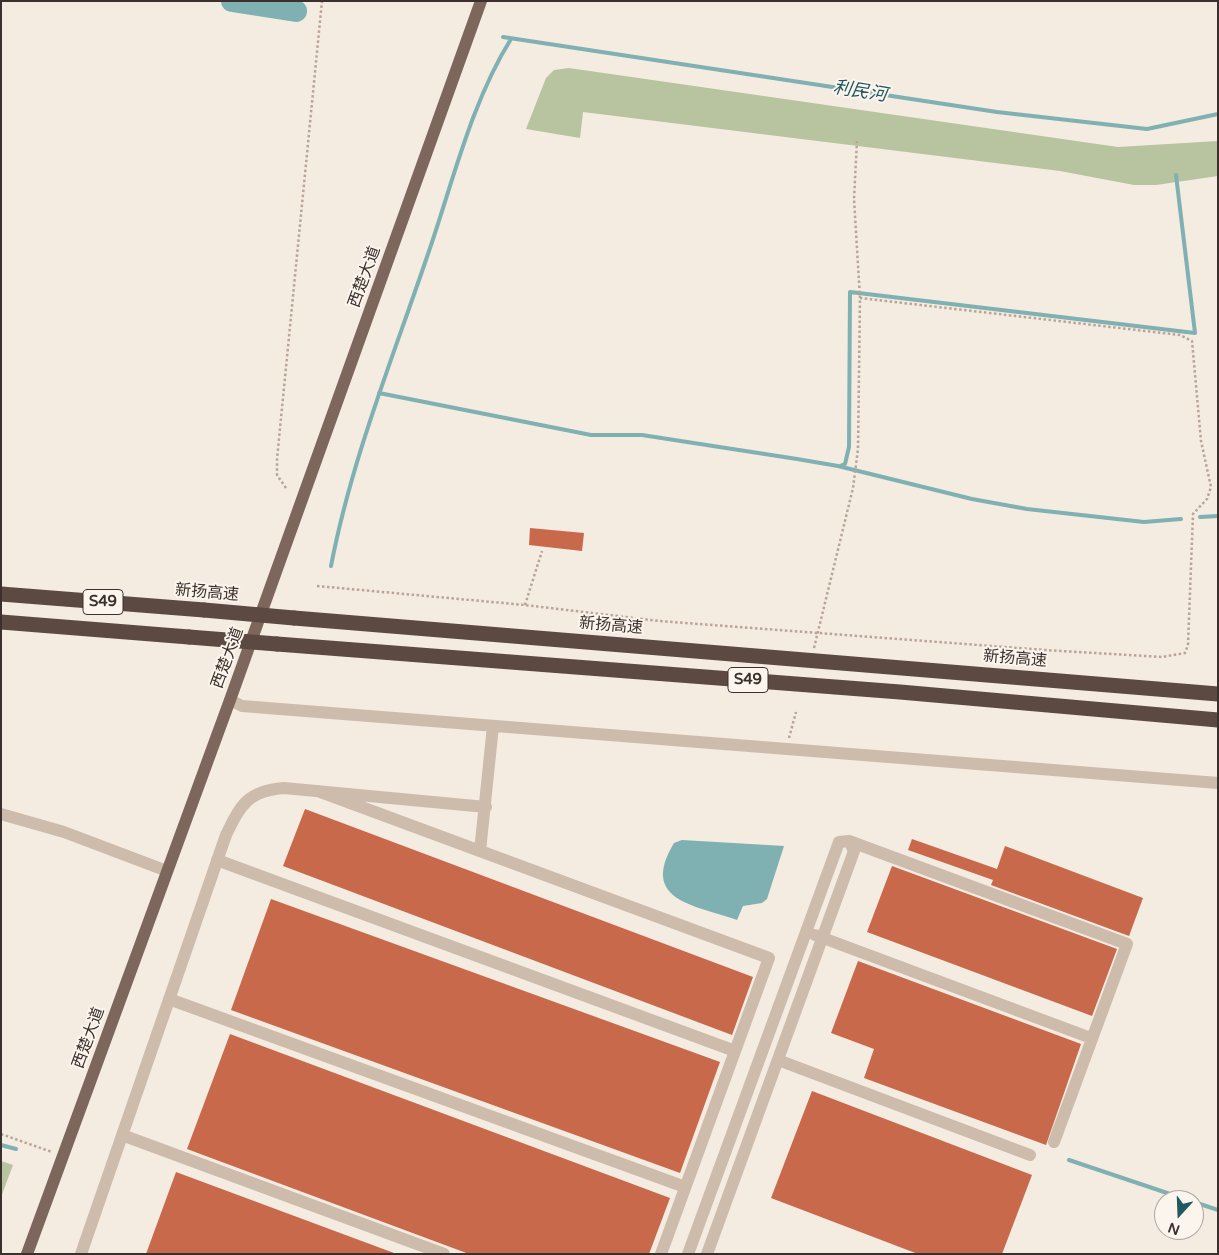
<!DOCTYPE html>
<meta charset="utf-8">
<style>
body{margin:0}
#map{position:relative;width:1219px;height:1255px;overflow:hidden;background:#f4ebe1;font-family:"Varela Round",sans-serif}
canvas{display:block}
.frame{position:absolute;inset:0;border:2px solid #3b302b;pointer-events:none}
.north{position:absolute;left:1154px;top:1190px;width:50px;height:50px;box-sizing:border-box;background:#fbf5ee;border:1px solid #aea6a0;border-radius:50%;rotate:200deg;font-size:14px;font-weight:700;line-height:20px;text-align:center;color:#3b302b}
.north::after{content:'';display:block;margin:auto;width:18px;height:22px;background:#1f5a5e;clip-path:polygon(50% 0,100% 100%,50% 72%,0 100%)}
</style>
<div id="map">
<canvas width="1219" height="1255"></canvas>
<div class="frame"></div>
<div class="north">N</div>
</div>
<script>
const ctx = document.querySelector('canvas').getContext('2d');
ctx.lineJoin = 'round';
function fillPath(path, color) {
  ctx.fillStyle = color;
  ctx.fill(path, 'evenodd');
}
function strokePath(path, color, width, dash) {
  ctx.strokeStyle = color;
  ctx.lineWidth = width;
  ctx.lineCap = dash ? 'butt' : 'round';
  ctx.setLineDash(dash || []);
  ctx.stroke(path);
}
function write(font, color, halo, rows, align = 'center') {
  ctx.font = font + ' "Varela Round","Noto Sans SC",sans-serif';
  ctx.lineWidth = 4;
  ctx.setLineDash([]);
  ctx.textBaseline = 'middle';
  ctx.strokeStyle = halo;
  ctx.fillStyle = color;
  for (const [text, x, y, turn = 0] of rows) {
    ctx.save();
    ctx.translate(x, y);
    ctx.rotate((+turn || 0) * Math.PI / 180);
    ctx.textAlign = isNaN(turn) ? turn : align;
    if (halo) ctx.strokeText(text, 0, 0);
    ctx.fillText(text, 0, 0);
    ctx.restore();
  }
}
fillPath(new Path2D(`
 M569 68 1118 147 1218 141V176L1156 185H1134L1060 171 583 112 580 138 526 129 546 78 554 70Z
 M1 1161 13 1165 1 1197Z`), '#b8c4a0');
fillPath(new Path2D(`
 M682 840 784 846 767 899 762 903 743 906 737 920C695 905 639 901 674 843Z`), '#7fb0b2');
strokePath(new Path2D(`
 M503 37 997 112 1147 129 1218 114
 M379 393 591 435H642L797 459 838 466 972 499 1027 509 1144 522 1181 519
 M840 466 845 464 849 447 850 292 1195 333 1176 175
 M1200 517 1218 516
 M331 566C352 457 394 355 429 251 453 181 472 101 511 39
 M1 1145 16 1149
 M1069 1160 1188 1200
 M1194 1202 1218 1210`), '#7fb0b2', 4);
strokePath(new Path2D(`
 M232 1 296 11`), '#7fb0b2', 22);
fillPath(new Path2D(`
 M530 528 584 533 582 551 529 545Z
 M305 809 753 977 732 1035 283 866Z
 M912 839 997 869 1005 846 1143 898 1129 936 991 885 993 880 908 850Z
 M892 866 1117 949 1092 1016 867 932Z
 M271 899 720 1062 680 1173 231 1010Z
 M858 961 1081 1044 1046 1145 864 1078 874 1049 831 1033Z
 M230 1034 670 1198 649 1254H469L187 1149Z
 M812 1091 1032 1175 1002 1254H918L771 1198Z
 M176 1172 394 1253V1254H146Z`), '#c8694b');
strokePath(new Path2D(`
 M286 488 277 475V459L322 1
 M317 586 525 605 659 621 1045 650 1162 657 1185 653 1188 645 1193 514 1207 499 1211 487 1201 441 1192 341 1180 335 860 298
 M525 605 542 551
 M814 648 853 488 858 449 860 298 854 199 857 141
 M789 738 796 712
 M1 1134 52 1152`), '#b9a596', 2.5, [2.5, 2.5]);
strokePath(new Path2D(`
 M230 700 242 706 1218 783
 M318 791 769 958 661 1254
 M1 814 64 832 167 871
 M849 841 1127 944 1054 1142
 M480 851 493 726
 M217 860 735 1051
 M815 935 1091 1038
 M169 999 685 1187
 M778 1060 1030 1155
 M122 1135 444 1254
 M81 1254 226 835C241 804 248 791 284 788L486 807
 M688 1254 839 842 849 841 854 851 707 1254`), '#cdbbac', 12);
strokePath(new Path2D(`
 M27 1254 230 700 481 1`), '#7d675c', 12);
strokePath(new Path2D(`
 M1 594 204 610
 M294 618 1218 694
 M1 622 189 637
 M277 644 900 692 1218 720`), '#5c4a42', 15);
strokePath(new Path2D(`
 M204 610 294 618
 M189 637 277 644`), '#5c4a42', 15);
for (const [x, y, w] of [
 [103,602,40],
 [748,680,40]
]) {
  const box = new Path2D();
  box.roundRect(x - w / 2, y - 12.5, w, 25, 4);
  ctx.fillStyle = '#fbf5ee';
  ctx.fill(box);
  strokePath(box, '#3b302b', 1);
}
write('bold 15px', '#3b302b', null, [
 ["S49",103,602],
 ["S49",748,680]
]);
write('16px', '#3b302b', '#fbf5ee', [
 ["西楚大道",365,277,-70],
 ["新扬高速",207,593,5],
 ["新扬高速",611,626,5],
 ["西楚大道",228,658,-70],
 ["新扬高速",1015,659,5],
 ["西楚大道",89,1038,-70]
]);
write('italic 18px', '#1f5a5e', '#fbf5ee', [
 ["利民河",860,92,9]
]);
</script>
